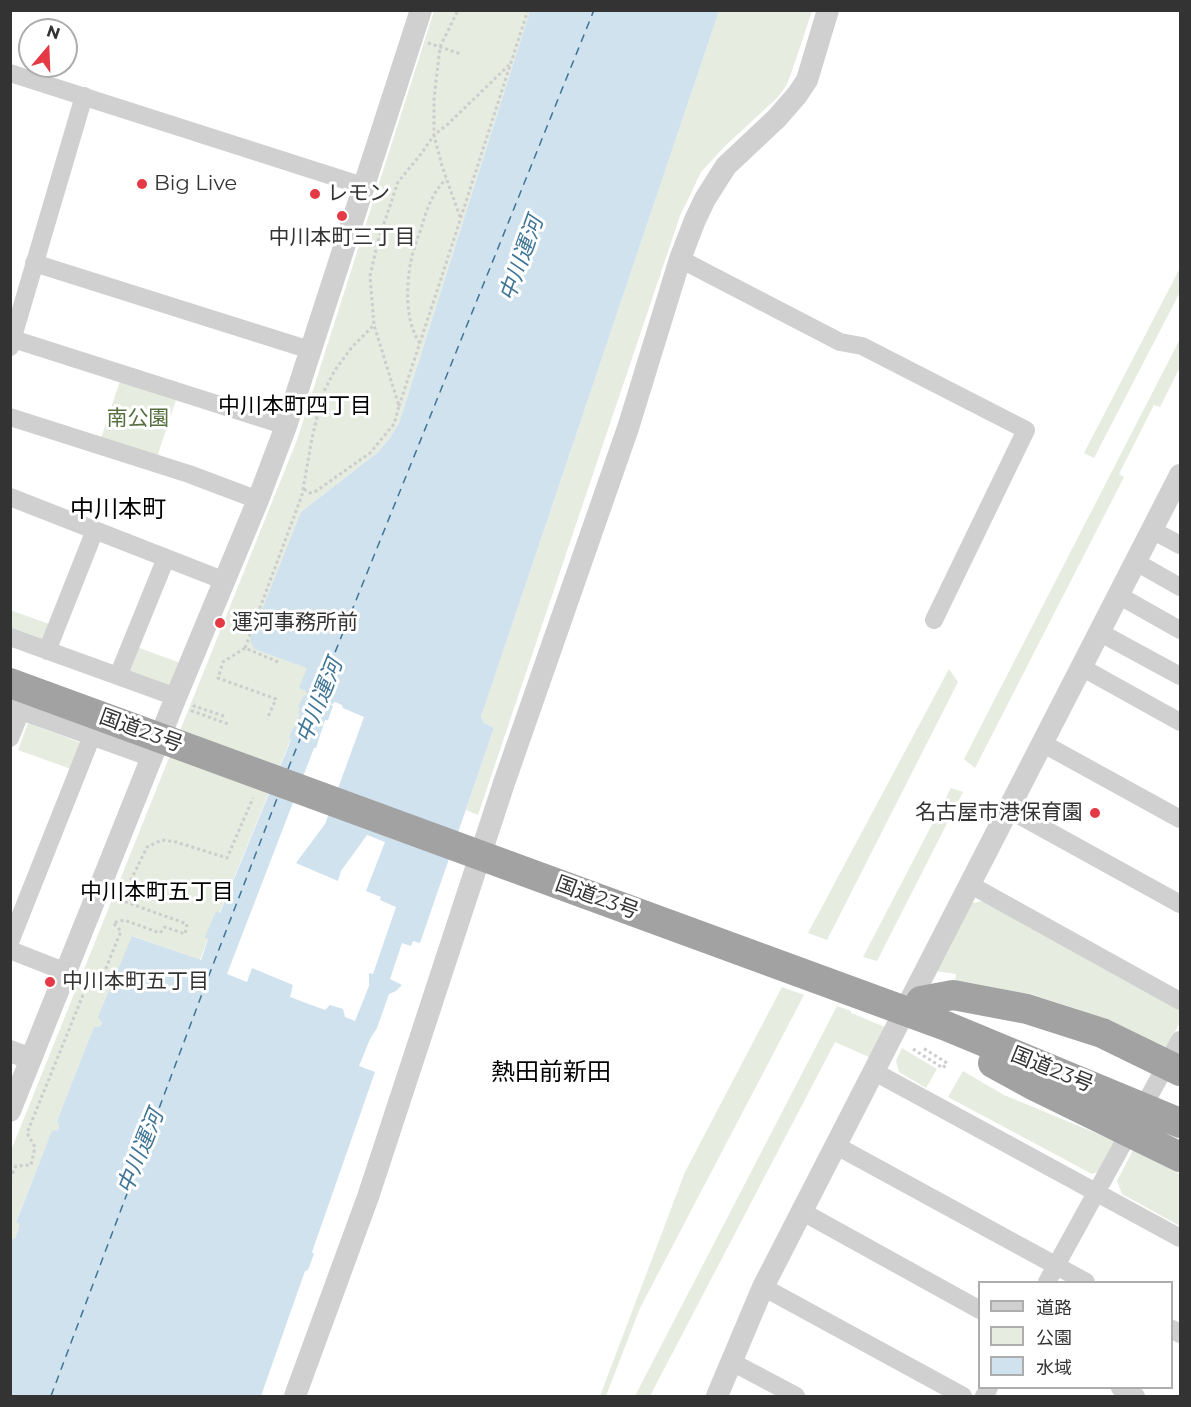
<!DOCTYPE html>
<meta charset="utf-8">
<style>
body{margin:0}
#map{position:relative;width:1191px;height:1407px;overflow:hidden;background:#fff;font-family:Montserrat,"Noto Sans JP",sans-serif}
canvas{display:block}
.frame{position:absolute;inset:0;border:12px solid #333;pointer-events:none}
.legend{position:absolute;left:978px;top:1281px;width:195px;height:108px;box-sizing:border-box;background:#fff;border:2px solid #adadad;margin:0;padding:8px 10px;list-style:none;font-size:18px;color:#333}
.legend li{display:flex;align-items:center;gap:12px;height:30px}
.legend b{width:30px;border:2px solid #adadad}
.north{position:absolute;left:18px;top:18px;width:60px;height:60px;box-sizing:border-box;background:#fff;border:2px solid #adadad;border-radius:50%;rotate:19deg;font-size:16px;font-weight:700;line-height:24px;text-align:center;color:#333}
.north::after{content:'';display:block;margin:auto;width:21px;height:27px;background:#e63946;clip-path:polygon(50% 0,100% 100%,50% 72%,0 100%)}
</style>
<div id="map">
<canvas width="1191" height="1407"></canvas>
<div class="frame"></div>
<ul class="legend">
<li><b style="height:8px;background:#d0d0d0"></b>道路</li>
<li><b style="height:16px;background:#e6ecdf"></b>公園</li>
<li><b style="height:16px;background:#cfe2ee"></b>水域</li>
</ul>
<div class="north">N</div>
</div>
<script>
const ctx = document.querySelector('canvas').getContext('2d');
ctx.lineJoin = 'round';
function fillPath(path, color) {
  ctx.fillStyle = color;
  ctx.fill(path, 'evenodd');
}
function strokePath(path, color, width, dash) {
  ctx.strokeStyle = color;
  ctx.lineWidth = width;
  ctx.lineCap = dash ? 'butt' : 'round';
  ctx.setLineDash(dash || []);
  ctx.stroke(path);
}
function write(font, color, halo, rows, align = 'center') {
  ctx.font = font + ' Montserrat,"Noto Sans JP",sans-serif';
  ctx.lineWidth = 6;
  ctx.setLineDash([]);
  ctx.textBaseline = 'middle';
  ctx.strokeStyle = halo;
  ctx.fillStyle = color;
  for (const [text, x, y, turn = 0] of rows) {
    ctx.save();
    ctx.translate(x, y);
    ctx.rotate((+turn || 0) * Math.PI / 180);
    ctx.textAlign = isNaN(turn) ? turn : align;
    if (halo) ctx.strokeText(text, 0, 0);
    ctx.fillText(text, 0, 0);
    ctx.restore();
  }
}
fillPath(new Path2D(`
 M434 11H530L399 423 389 439 378 452 301 512 254 649 308 668 307 696 300 708V714L291 739 219 914 216 912 206 937 208 938 200 960 133 936 100 1019 102 1022 99 1027 94 1028 57 1121 59 1126 58 1130 52 1132 16 1221 19 1224V1228L15 1240 12 1241 10 1240V1153L297 440Z
 M719 11H812L793 68 787 84 778 97 725 146 701 172 680 216 478 815 466 810 494 728 484 723 481 717Z
 M1180 268V292L1094 458 1084 453Z
 M1180 339V367L1160 407 1154 405 1119 474 1124 477 975 768 964 759Z
 M120 381 176 400 157 457 101 438Z
 M10 610 52 625 44 647 11 629Z
 M131 645 189 666 176 697 118 676Z
 M949 669 958 682 827 940 808 933Z
 M28 723 81 743 71 769 18 750Z
 M951 788 963 792 877 961 863 957Z
 M983 901 1180 1009V1022L1167 1048 1077 1009 1031 994 955 984 956 974 936 971 972 903Z
 M782 987 804 995 640 1308 606 1396H600L685 1172Z
 M837 1006 851 1011V1013L885 1027 869 1057 835 1042 650 1396H635Z
 M902 1048 937 1069 926 1088 899 1072 896 1061Z
 M963 1071 1004 1095 1115 1141 1100 1171 1092 1174 948 1097Z
 M1133 1150 1180 1174V1226L1122 1194 1117 1181Z`), '#e6ecdf');
fillPath(new Path2D(`
 M530 11H719L481 717 484 723 494 728 420 943 413 941 411 946 402 943 390 979 402 985 396 991 389 994 377 1028 370 1039 359 1066 375 1072 312 1252 314 1254 308 1270 305 1271 261 1396H11L10 1240 15 1239 19 1228V1224L16 1222 52 1131 58 1130 59 1126 57 1121 94 1027H99L102 1023 98 1017 132 936 201 960 208 939 205 937 216 911 220 913 291 740 289 738 293 728 295 727 300 714 298 713 300 708 298 707 304 695 307 696 306 691 299 688 307 668 254 649 250 640 301 512 378 452 389 439 399 423ZM335 702 342 705 343 708 364 717 325 824 296 863 338 881 341 871 367 835 385 842 366 891 381 897 380 900 396 907 373 974 369 973V986L355 1021 345 1017 343 1009 330 1005 325 1010 290 997 293 985 252 968 247 982 227 974 314 748H316L325 720H328L333 706 331 705Z`), '#cfe2ee');
strokePath(new Path2D(`
 M288 769 594 10
 M51 1396 211 970 278 796`), '#3f7597', 1.5, [8, 6]);
strokePath(new Path2D(`
 M428 43 461 54
 M460 217 442 166 434 135 448 124 509 65
 M420 343C405 323 406 285 411 261 413 250 417 240 421 229 426 211 432 193 446 179
 M399 406 439 285 528 10
 M304 489 310 493 316 491 370 453 394 424 399 406 374 325
 M245 648 223 662 218 678 276 699 267 719
 M278 662 245 648 302 495 312 438 323 393 335 370 352 347 374 325 370 276 378 241 398 182 421 154 434 135V99L440 47 458 10
 M224 716 194 706 192 711 228 724
 M913 1049 943 1068 947 1063 923 1048
 M10 1179 16 1166 31 1165 35 1147 27 1133 87 985 100 983 121 931 113 923 124 920 160 933 165 927 185 934 187 924 126 902 130 882 147 847 162 840 176 842 227 858 253 798`), '#cdcdcd', 3, [3, 3]);
strokePath(new Path2D(`
 M10 73 363 186
 M680 259 840 342 862 346 1026 430 934 620
 M34 263 310 350
 M13 339 286 426
 M10 347 84 96
 M10 417 189 474 258 500
 M10 497 225 581
 M1152 530 1180 545
 M1136 562 1180 587
 M1118 595 1180 630
 M1099 632 1180 676
 M10 637 176 697
 M47 651 95 530
 M1081 667 1180 722
 M118 676 166 558
 M10 707 152 758
 M10 738 21 711
 M1042 743 1180 819
 M1008 809 1180 904
 M969 884 1180 1001
 M10 942 92 736
 M10 950 66 972
 M873 1071 1180 1238
 M835 1145 1086 1282
 M801 1211 980 1310
 M1047 1282 1180 1040
 M763 1287 963 1396
 M1172 1329 1180 1334
 M732 1362 796 1396
 M1120 1388 1136 1396
 M984 1396 989 1388`), '#d0d0d0', 18);
strokePath(new Path2D(`
 M10 1051 31 1059
 M10 1111 176 697 258 500 286 426 421 10
 M295 1396 368 1197 504 783 628 428 680 259 695 220 705 199 726 166 777 118 797 95 807 80 828 10
 M717 1396 763 1287 1180 475`), '#d0d0d0', 22);
strokePath(new Path2D(`
 M10 683 946 1026 1180 1123
 M921 1001 953 995 1027 1009 1102 1033 1180 1071
 M993 1063 1035 1086 1180 1157`), '#a2a2a2', 30);
for (const [x, y, r, color] of [
 [142,184,6,"#e63946"],
 [315,194,6,"#e63946"],
 [342,216,6,"#e63946"],
 [220,623,6,"#e63946"],
 [1095,813,6,"#e63946"],
 [50,982,6,"#e63946"]
]) {
  const dot = new Path2D();
  dot.arc(x, y, r, 0, 2 * Math.PI);
  ctx.fillStyle = color;
  ctx.fill(dot);
  strokePath(dot, '#fff', 2);
}
write('21px', '#333', '#fff', [
 ["Big Live",154,184],
 ["レモン",327,194],
 ["中川本町三丁目",342,238,"center"],
 ["運河事務所前",232,623],
 ["名古屋市港保育園",1083,813,"right"],
 ["中川本町五丁目",62,982]
], 'left');
write('21px', '#56703f', '#fff', [
 ["南公園",138,419]
]);
write('21px', '#333', '#fff', [
 ["国道23号",141,731,20],
 ["国道23号",597,898,20],
 ["国道23号",1052,1070,22]
]);
write('italic 22px', '#3f7597', '#fff', [
 ["中川運河",522,259,-70],
 ["中川運河",320,701,-68],
 ["中川運河",141,1152,-68]
]);
write('22px', '#000', '#fff', [
 ["中川本町四丁目",295,407],
 ["中川本町五丁目",157,893]
]);
write('24px', '#000', '#fff', [
 ["中川本町",118,510],
 ["熱田前新田",551,1073]
]);
</script>
